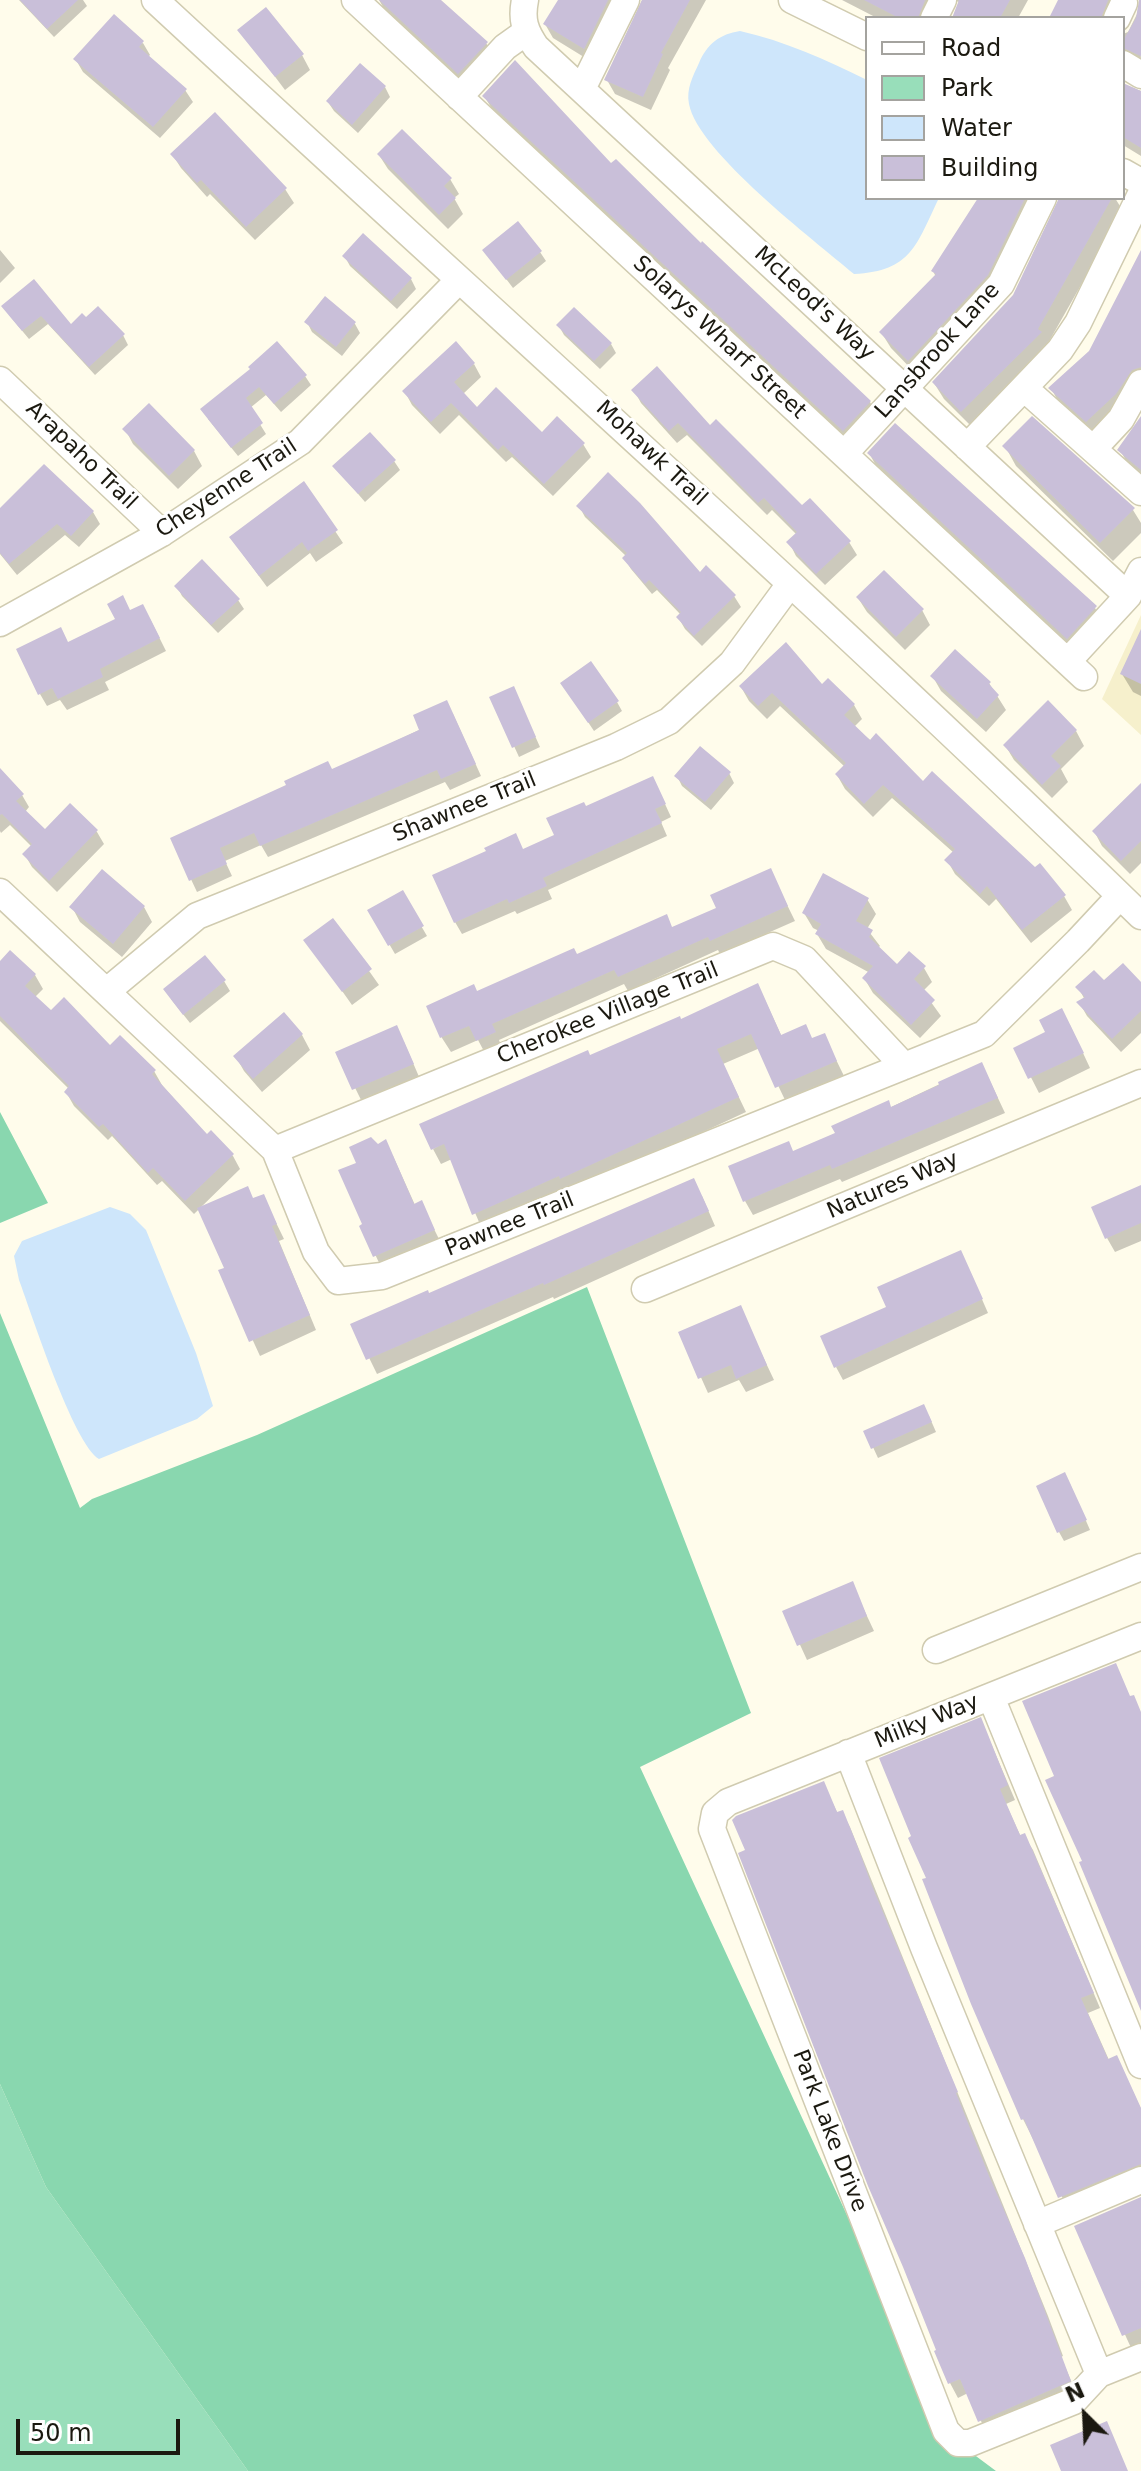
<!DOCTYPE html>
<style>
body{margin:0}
#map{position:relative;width:1141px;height:2471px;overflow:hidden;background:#fffceb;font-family:"DejaVu Sans",sans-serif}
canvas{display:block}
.legend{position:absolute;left:865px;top:16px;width:260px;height:184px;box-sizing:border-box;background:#fff;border:2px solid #a4a39f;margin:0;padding:10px 14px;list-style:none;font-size:24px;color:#1b1910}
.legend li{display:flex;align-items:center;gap:16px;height:40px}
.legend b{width:40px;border:2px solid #a4a39f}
.north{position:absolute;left:1045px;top:2375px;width:80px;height:80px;-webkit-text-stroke:6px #fff;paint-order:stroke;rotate:336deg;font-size:22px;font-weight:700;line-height:32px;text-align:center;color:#1b1910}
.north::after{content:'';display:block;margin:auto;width:28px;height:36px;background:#1b1910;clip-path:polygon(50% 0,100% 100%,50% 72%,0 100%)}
.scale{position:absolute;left:16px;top:2419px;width:164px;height:36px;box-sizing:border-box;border:4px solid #1b1910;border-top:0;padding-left:10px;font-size:24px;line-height:28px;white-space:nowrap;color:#1b1910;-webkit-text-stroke:6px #fff;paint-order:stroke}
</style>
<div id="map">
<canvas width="1141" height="2471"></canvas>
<ul class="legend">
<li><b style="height:10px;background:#fff"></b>Road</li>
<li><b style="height:22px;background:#98deba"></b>Park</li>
<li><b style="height:22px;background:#cee6fb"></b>Water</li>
<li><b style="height:22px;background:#c9bfd9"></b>Building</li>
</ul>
<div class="north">N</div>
<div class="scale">50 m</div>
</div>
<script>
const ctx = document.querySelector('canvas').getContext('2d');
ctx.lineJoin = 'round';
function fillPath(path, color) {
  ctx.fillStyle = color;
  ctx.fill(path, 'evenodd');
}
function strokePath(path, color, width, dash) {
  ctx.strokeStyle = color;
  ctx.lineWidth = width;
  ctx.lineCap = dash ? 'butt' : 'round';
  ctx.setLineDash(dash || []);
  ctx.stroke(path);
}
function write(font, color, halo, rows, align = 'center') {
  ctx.font = font + ' "DejaVu Sans",sans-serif';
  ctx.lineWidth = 6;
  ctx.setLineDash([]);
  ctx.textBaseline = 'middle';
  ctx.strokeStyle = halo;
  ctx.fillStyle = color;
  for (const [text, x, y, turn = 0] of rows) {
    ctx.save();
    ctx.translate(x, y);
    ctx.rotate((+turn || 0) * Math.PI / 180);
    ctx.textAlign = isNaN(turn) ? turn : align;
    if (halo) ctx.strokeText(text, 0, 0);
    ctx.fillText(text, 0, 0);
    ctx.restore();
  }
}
fillPath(new Path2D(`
 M1141 615V735L1102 699Z`), '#f6f0cc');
fillPath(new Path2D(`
 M0 2084 46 2187 248 2471H0Z`), '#98deba');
fillPath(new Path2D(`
 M0 1112 48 1203 0 1223Z
 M587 1287 751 1713 640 1767 949 2436 996 2471H248L46 2187 0 2084V1313L80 1508 92 1499 257 1435Z`), '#89d7af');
fillPath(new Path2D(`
 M740 31C785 41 826 60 867 80V198H939C916 245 912 271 854 274 814 240 698 152 689 104 686 89 693 76 699 63 707 44 720 34 740 31Z
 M110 1207 130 1214 146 1230 196 1353 213 1406 197 1419 99 1459C73 1443 32 1315 19 1280L14 1256 22 1241Z`), '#cee6fb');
fillPath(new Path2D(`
 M19 0H83L87 6 54 37Z
 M379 0H438L486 43 495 58 468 87 386 12Z
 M560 0H630L592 62 553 38 545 24Z
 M642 0H706L668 68 670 70 651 110 615 94 607 80Z
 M842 0H1028L1018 18H954L959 2 953 0 934 18H877Z
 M1060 0H1116V18H1051Z
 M1140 8 1141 64 1123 65V34L1128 32Z
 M240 30 302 55 310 70 285 90Z
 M143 43 150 55 148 57 185 90 193 102 160 138 83 72 76 60Z
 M1123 84 1141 91V156L1123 145Z
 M385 87 390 97 358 133 334 111 328 102Z
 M484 96 611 166 870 402 879 418 853 446 494 112Z
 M172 154 285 189 294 203 255 240 210 194 207 197 181 168Z
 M379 155 450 179 459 194 454 198 463 214 448 229 388 169Z
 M980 198H1052L996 291 918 376 891 348 881 332 936 277 933 271Z
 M1054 198H1115L1123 211 1047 345 1049 350 971 426 944 399 934 383 1017 293 1060 201Z
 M0 250 15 268 0 283Z
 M485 251 540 252 546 261 513 288Z
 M1141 254V386L1096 437 1060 405 1051 388 1090 353Z
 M345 257 411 279 416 289 397 309 350 266Z
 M34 282 70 327 123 335 128 345 95 375 48 324 29 339 9 315Z
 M325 299 355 324 360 333 342 356 312 332 307 322Z
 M559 326 611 344 616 353 600 369 564 335Z
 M474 364 481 377 463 394 477 410 542 434 583 444 591 457 553 496 512 457 506 462 459 415 440 434 412 405 405 392Z
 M252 370 305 376 311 385 281 412 266 395 250 408 266 434 238 456 208 419Z
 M634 390 710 428 802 508 849 542 857 555 825 585 796 556 789 542 797 535 772 510 767 515 687 435 677 443 641 403Z
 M1032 419 1133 510 1141 523V533L1113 561 1016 466 1005 446Z
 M1141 420V477L1129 466 1120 450Z
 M125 429 194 451 202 466 178 489 133 444Z
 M869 453 1095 608 1105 625 1077 655 879 471Z
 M394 461 400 470 365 502 335 467Z
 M304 484 343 543 316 562 310 553 267 587 231 538Z
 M579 506 700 574 734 596 741 607 702 646 685 629 678 617 681 615 657 590 652 594 631 569 624 558 626 556 585 517Z
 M0 511 93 512 100 524 79 547 65 535 17 575 0 554Z
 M177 586 238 600 244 609 218 633 182 596Z
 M858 598 922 610 930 625 905 650 867 612Z
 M130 612 150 619 166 651 105 682 109 690 67 710 60 700 47 706 40 694 68 645Z
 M1141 634V696L1133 692 1122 674Z
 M933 677 989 683 1006 710 986 732 941 691Z
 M741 687H822L854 705 862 719 854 727 1064 896 1072 910 1031 943 996 899 989 906 955 874 947 860 954 853 892 798 873 817 845 789 837 775 845 767 780 706 767 719 749 701Z
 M568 692 617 702 622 711 594 731Z
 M492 698H518L540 747 519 757Z
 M453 714 481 776 450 790 445 782 268 857 261 845 225 861 232 876 197 892 172 839 332 771Z
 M1076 731 1084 746 1061 769 1068 782 1052 798 1014 760 1005 745Z
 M0 771 22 795 29 807 25 812 45 832 70 806 97 832 104 844 57 892 32 867 25 855 32 847 10 825 1 833 0 831Z
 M729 773 734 783 711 810 682 786 677 776Z
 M659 791 671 817 661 822 667 836 548 890 552 899 517 914 515 911 462 934 455 922 524 851 556 836 585 809Z
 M1141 800V863L1130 874 1102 846 1094 831Z
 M770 870 795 921 720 954 718 950 628 991 624 984 499 1040 502 1048 486 1055 478 1040 451 1052 442 1038 429 1007 477 993 577 956 673 929 718 909Z
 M402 893 427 936 395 954 370 911Z
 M867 899 876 914 867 929 880 946 878 948 898 966 924 968 932 982 923 991 941 1016 920 1038 873 993 864 978 870 973 826 949 817 934 819 931 813 928 804 913Z
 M72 907H144L152 922 122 957 80 922Z
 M333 920 379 985 352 1005 306 940Z
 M0 964 35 975 43 989 34 998 51 1013 154 1071 162 1085 207 1137 211 1133 233 1156 240 1169 194 1214 162 1181 157 1185 112 1136 108 1140 74 1106 66 1092 69 1089 0 1021Z
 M224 981 230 991 190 1023 171 999Z
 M1104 983 1141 985V1033L1121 1052 1087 1016 1079 1002 1085 1000 1078 987Z
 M765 1000 782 1037 813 1040 824 1035 844 1076 786 1102 760 1048 723 1064 746 1112 645 1159 482 1229 452 1159 441 1164 433 1149 590 1058 681 1021Z
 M284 1015 302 1035 310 1050 262 1092 244 1071 236 1057Z
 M1070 1025 1090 1068 1039 1093 1016 1048Z
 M404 1042 420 1079 363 1104 338 1053Z
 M982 1064 1005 1113 842 1182 840 1179 753 1215 745 1201 794 1153Z
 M393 1156 415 1205 421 1203 442 1245 383 1271 362 1227 365 1225 358 1164Z
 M1141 1187V1241L1115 1252 1107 1238Z
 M263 1196 284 1239 279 1241 316 1330 260 1356 221 1271 226 1269 254 1200Z
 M702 1196 715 1226 554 1299 553 1297 377 1374 353 1325Z
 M967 1265 988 1313 843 1380 836 1367 888 1308Z
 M740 1308 774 1380 746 1392 739 1380 708 1393 681 1333Z
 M929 1416 936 1432 878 1458 866 1432Z
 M1070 1484 1090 1530 1064 1541 1059 1532Z
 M852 1584 874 1631 807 1660 785 1612Z
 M981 1720 1015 1800 1006 1804 1021 1837 1024 1836 1033 1850 1100 2008 1088 2013 1109 2060 1117 2057 1141 2109V2181L1069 2211 1023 2119 924 1880 928 1879Z
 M823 1783 838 1814 842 1812 850 1827 1048 2316 1063 2356 1061 2357 1078 2397 988 2436 968 2393 958 2398 950 2383Z
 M1141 2200V2346L1132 2350 1076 2227Z`), '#0003');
fillPath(new Path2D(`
 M20 0H78L47 29Z
 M379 0H441L488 42 458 74Z
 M558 0H608L584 49 543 24Z
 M642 0H690L661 53 663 54 643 97 604 80Z
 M864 0H925L918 18H899Z
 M959 0H1010L1000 18H952Z
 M1058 0H1108L1101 18H1049Z
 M1139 0H1141V56L1123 48V41L1136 18Z
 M266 7 304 54 275 77 237 30Z
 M114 14 144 41 139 47 187 89 153 127 73 59Z
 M515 60 611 163 616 159 701 243 702 241 871 401 843 431 482 96Z
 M360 63 386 86 352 125 326 101Z
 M1123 83 1141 91V148L1123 137Z
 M215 112 287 188 246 227 201 180 197 183 170 154Z
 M402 129 452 178 444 186 456 198 439 215 377 154Z
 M978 198H1025L988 275 908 361 879 332 936 274 931 271Z
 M1059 198H1112L1038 329 1042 332 961 412 932 382 1013 295Z
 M518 221 542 251 506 280 482 250Z
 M363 233 412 278 391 301 342 256Z
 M1141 250V367L1132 370 1116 394 1086 422 1048 388 1089 351Z
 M34 279 71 324 82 313 86 317 98 306 125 334 89 367 41 316 22 331 1 306Z
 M325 296 356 322 336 347 304 322Z
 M574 307 612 343 594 361 556 325Z
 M277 341 307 375 274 404 259 387 246 398 263 423 231 448 200 409 250 369 248 367Z
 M456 341 475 363 454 382 477 407 496 387 542 432 557 416 585 443 544 484 503 445 498 450 451 403 431 422 402 391Z
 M657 366 710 425 716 419 802 505 810 498 851 541 816 574 786 542 797 532 764 498 758 503 678 423 669 431 631 390Z
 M149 403 195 450 169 476 122 429Z
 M1032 416 1135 508 1100 543 1002 446Z
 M1141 416V470L1117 450Z
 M895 423 1097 606 1067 639 867 453Z
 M370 432 396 460 358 494 332 466Z
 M44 464 94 511 71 536 57 524 9 564 0 553V508Z
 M608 472 640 503 700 572 706 565 736 595 694 636 676 617 681 612 649 580 645 584 622 558 627 553 576 506Z
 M304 481 338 530 308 551 302 542 259 576 229 537Z
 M202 559 240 599 211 625 174 586Z
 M884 570 924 609 896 637 856 597Z
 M123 595 130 610 143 604 160 638 100 669 103 677 58 699 52 688 38 695 16 649 61 627 68 642 115 619 107 604Z
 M1141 629V684L1120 674Z
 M786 642 822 684 828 678 855 704 844 715 870 740 876 733 923 781 932 771 1035 867 1040 863 1066 895 1022 930 987 886 980 894 944 860 955 849 883 785 864 804 835 774 846 763 772 693 758 706 739 686Z
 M955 649 991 682 989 684 999 695 977 719 930 676Z
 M591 661 619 701 588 723 560 683Z
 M514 686 536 737 512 748 489 697Z
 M447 700 476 764 441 779 437 770 260 846 254 833 220 848 227 864 189 881 170 838 286 785 284 781 328 761 332 769 419 730 413 715Z
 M1048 700 1077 730 1051 756 1061 766 1042 785 1003 745Z
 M700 746 731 772 705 802 674 776Z
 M0 768 24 794 16 801 45 829 70 803 98 830 49 881 22 854 32 844 2 814 0 815Z
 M653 776 666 804 655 809 662 823 543 878 547 886 509 903 507 899 454 923 432 875 486 851 484 848 516 833 523 849 554 835 546 818 584 802 586 806Z
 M1141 783V841L1121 861 1092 831Z
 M771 868 788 906 710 941 708 937 618 977 614 970 492 1024 496 1032 476 1041 469 1026 440 1038 426 1006 474 984 477 991 574 948 577 954 667 914 672 927 716 908 710 895Z
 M102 869 145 906 113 944 69 907Z
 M823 873 869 898 856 921 873 930 869 937 897 964 909 951 926 966 914 979 935 1000 911 1025 862 978 873 966 815 934 821 924 802 913Z
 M403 890 424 926 388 946 367 910Z
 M333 918 372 969 342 992 303 940Z
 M10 950 36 974 25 986 51 1010 64 997 110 1045 120 1035 156 1070 152 1074 207 1134 211 1130 234 1154 185 1201 153 1168 148 1173 103 1124 99 1127 64 1092 69 1086 0 1016V961Z
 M205 955 226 980 183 1015 163 989Z
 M1123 963 1141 982V1011L1112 1039 1076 1002 1085 997 1075 987 1094 970 1104 980Z
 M758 983 781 1035 806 1024 812 1038 825 1033 837 1061 775 1088 751 1034 717 1049 739 1097 560 1179 559 1176 472 1215 444 1144 431 1150 419 1124 588 1050 590 1055 680 1016 681 1019Z
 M1062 1008 1084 1053 1028 1079 1013 1048 1045 1032 1039 1020Z
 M284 1012 303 1034 253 1079 233 1056Z
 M397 1025 414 1064 352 1090 335 1052Z
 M982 1062 998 1098 832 1169 830 1165 743 1202 728 1166 789 1141 793 1151 835 1133 831 1126 889 1100 891 1107 939 1085 938 1082Z
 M371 1137 378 1144 386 1139 414 1204 422 1200 435 1230 373 1257 359 1226 362 1224 338 1170 356 1163 349 1147Z
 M694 1178 709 1211 544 1285 543 1283 366 1360 350 1324 428 1290 429 1293Z
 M1141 1185V1223L1105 1239 1091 1207Z
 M248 1186 253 1198 264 1194 277 1224 272 1226 310 1315 249 1342 218 1270 224 1268 197 1208Z
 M961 1250 983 1299 834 1368 820 1336 886 1307 877 1287Z
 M741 1305 767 1365 736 1379 731 1365 698 1379 678 1332Z
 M924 1404 932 1422 871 1449 863 1431Z
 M1065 1472 1087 1520 1057 1533 1036 1486Z
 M853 1581 867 1616 797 1646 782 1611Z
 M1116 1663 1130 1696 1134 1695 1141 1712V2011L1079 1862 1082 1861 1045 1780 1054 1776 1022 1701Z
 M981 1717 1008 1785 1000 1789 1020 1835 1025 1833 1094 1993 1081 1998 1108 2059 1117 2055 1141 2108V2164L1058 2198 1024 2119 1021 2120 971 2004 922 1879 926 1878 908 1838 911 1836 879 1758Z
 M824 1781 837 1812 843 1810 857 1845 872 1886 958 2092 956 2093 989 2176 1025 2258 1071 2381 978 2422 960 2379 948 2384 934 2351 936 2350 903 2267 868 2186 738 1853 745 1850 732 1820 736 1816Z
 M1141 2197V2328L1122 2336 1074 2226Z
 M1107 2421 1128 2471H1061L1050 2445Z`), '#c9bfd9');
const minor = new Path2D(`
 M155 0C484 305 820 603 1141 916
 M355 0 1084 677
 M525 0C521 20 525 31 536 47L1128 596
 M792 0 867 37
 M934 18 943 0
 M1117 18 1124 3
 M1123 64 1141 75
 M582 89 626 0
 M459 97 505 47 526 32
 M1123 172 1141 182
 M0 380 162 533
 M1024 388 1141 492
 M967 447 1060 350 1078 323 1141 194
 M1093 449 1121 419 1141 383
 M844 454 1001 284 1043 198
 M0 623 162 533 300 442 458 281
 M1068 661 1128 596 1141 571
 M0 892 275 1150 316 1252 338 1281 382 1276 984 1034 1078 941 1120 896
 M107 991 197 916 616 747 669 721 732 663 790 584
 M275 1150 773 946 804 959 904 1066
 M645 1289 1141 1083
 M1141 1636 728 1802 715 1813 712 1829 946 2431 958 2443H970L1074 2401 1099 2374 1141 2357
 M936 1650 1141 1567
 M991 1697 1141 2065
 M848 1753 924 1948 1099 2374
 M1037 2224 1141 2180`);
strokePath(minor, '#d0cbb0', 29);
strokePath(minor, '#fff', 26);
write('22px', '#1b1910', '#fff', [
 ["McLeod's Way",814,304,43],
 ["Solarys Wharf Street",719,338,43],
 ["Lansbrook Lane",938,351,-48],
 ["Mohawk Trail",651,454,43],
 ["Arapaho Trail",81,456,44],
 ["Cheyenne Trail",227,489,-33],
 ["Shawnee Trail",465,808,-22],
 ["Cherokee Village Trail",608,1014,-22],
 ["Natures Way",893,1186,-23],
 ["Pawnee Trail",510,1225,-22],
 ["Milky Way",927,1722,-22],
 ["Park Lake Drive",829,2131,69]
]);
</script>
